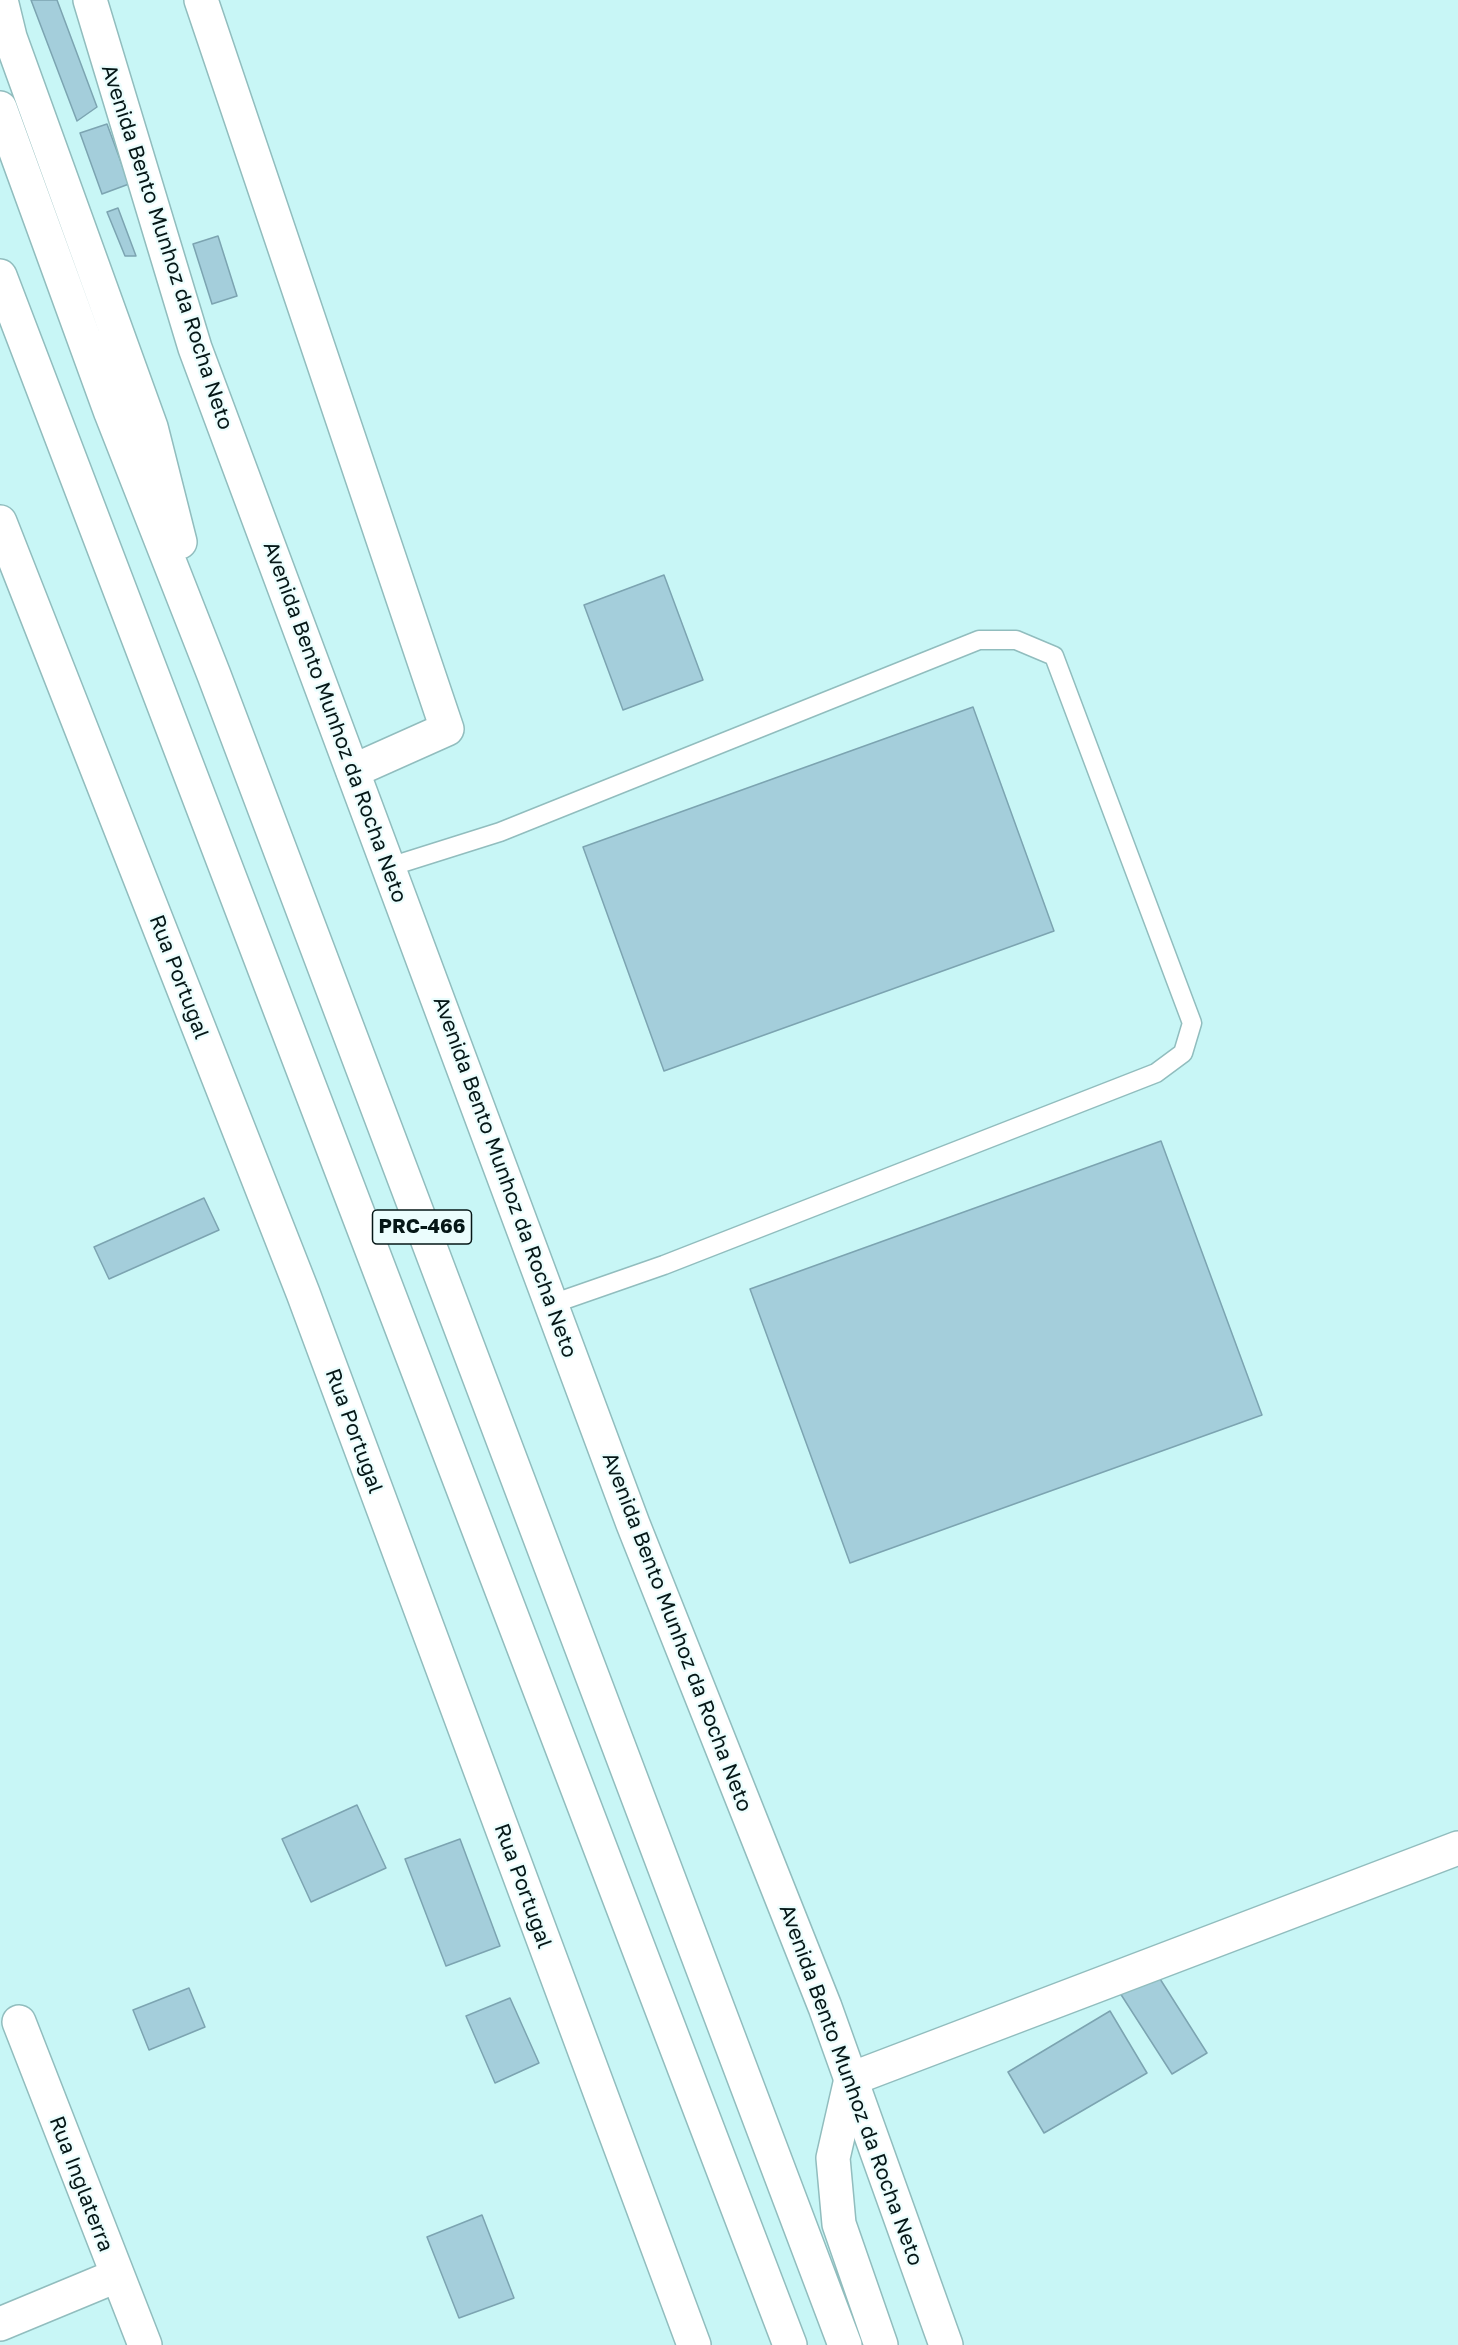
<!DOCTYPE html>
<style>
body{margin:0}
canvas{display:block;background:#c8f6f6}
</style>
<canvas width="1458" height="2345"></canvas>
<script>
const ctx = document.querySelector('canvas').getContext('2d');
ctx.lineJoin = 'round';
function fillPath(path, color) {
  ctx.fillStyle = color;
  ctx.fill(path, 'evenodd');
}
function strokePath(path, color, width, dash) {
  ctx.strokeStyle = color;
  ctx.lineWidth = width;
  ctx.lineCap = dash ? 'butt' : 'round';
  ctx.setLineDash(dash || []);
  ctx.stroke(path);
}
function write(font, color, halo, rows, align = 'center') {
  ctx.font = font + ' "Golos Text",sans-serif';
  ctx.lineWidth = 4.5;
  ctx.setLineDash([]);
  ctx.textBaseline = 'middle';
  ctx.strokeStyle = halo;
  ctx.fillStyle = color;
  for (const [text, x, y, turn = 0] of rows) {
    ctx.save();
    ctx.translate(x, y);
    ctx.rotate((+turn || 0) * Math.PI / 180);
    ctx.textAlign = isNaN(turn) ? turn : align;
    if (halo) ctx.strokeText(text, 0, 0);
    ctx.fillText(text, 0, 0);
    ctx.restore();
  }
}
const building = new Path2D(`
 M31 0H57L97 107 77 121Z
 M107 124 129 184 102 194 80 133Z
 M118 208 136 256H125L107 212Z
 M218 236 237 296 212 304 193 244Z
 M664 575 703 680 623 710 584 605Z
 M973 707 1054 931 664 1071 583 847Z
 M1161 1141 1262 1415 850 1563 750 1289Z
 M204 1198 219 1230 109 1279 94 1247Z
 M357 1805 386 1868 311 1902 282 1839Z
 M460 1839 500 1946 446 1966 405 1859Z
 M1155 1971 1207 2053 1172 2074 1120 1993Z
 M189 1988 205 2027 149 2050 133 2010Z
 M510 1998 539 2063 495 2083 466 2016Z
 M1110 2011 1147 2073 1044 2133 1008 2072Z
 M482 2215 514 2298 459 2318 427 2237Z`);
fillPath(building, '#a4cedb');
strokePath(building, '#7ca4b1', 1.5);
const service = new Path2D(`
 M389 867 500 832 979 640H1016L1054 656 1192 1023 1183 1053 1156 1073 664 1265 552 1304`);
const minor = new Path2D(`
 M201 0 447 729 353 771
 M19 2022 145 2345
 M851 2079 1458 1848
 M0 2324 116 2276`);
const secondary = new Path2D(`
 M90 0 195 348 633 1524 825 2007 946 2345
 M0 522 303 1293 694 2345`);
const trunk = new Path2D(`
 M1 0 10 37 151 427 180 542
 M0 108 111 413 214 675 845 2345
 M0 276 790 2345
 M851 2079 833 2158 839 2224 881 2345`);
strokePath(service, '#91bdbe', 21);
strokePath(minor, '#91bdbe', 36);
strokePath(secondary, '#91bdbe', 36);
strokePath(trunk, '#91bdbe', 36);
strokePath(service, '#fff', 18);
strokePath(minor, '#fff', 33);
strokePath(secondary, '#fff', 33);
strokePath(trunk, '#fff', 33);
for (const [x, y, w] of [
 [422,1227,99]
]) {
  const box = new Path2D();
  box.roundRect(x - w / 2, y - 17, w, 34, 4.5);
  ctx.fillStyle = '#ebfdfd';
  ctx.fill(box);
  strokePath(box, '#061717', 1.5);
}
write('bold 20px', '#061717', null, [
 ["PRC-466",422,1227]
]);
write('21px', '#061717', '#ebfdfd', [
 ["Avenida Bento Munhoz da Rocha Neto",167,247,72],
 ["Avenida Bento Munhoz da Rocha Neto",335,722,70],
 ["Rua Portugal",179,977,69],
 ["Avenida Bento Munhoz da Rocha Neto",505,1177,70],
 ["Rua Portugal",354,1431,70],
 ["Avenida Bento Munhoz da Rocha Neto",677,1632,69],
 ["Rua Portugal",523,1886,70],
 ["Avenida Bento Munhoz da Rocha Neto",851,2085,70],
 ["Rua Inglaterra",81,2184,69]
]);
</script>
